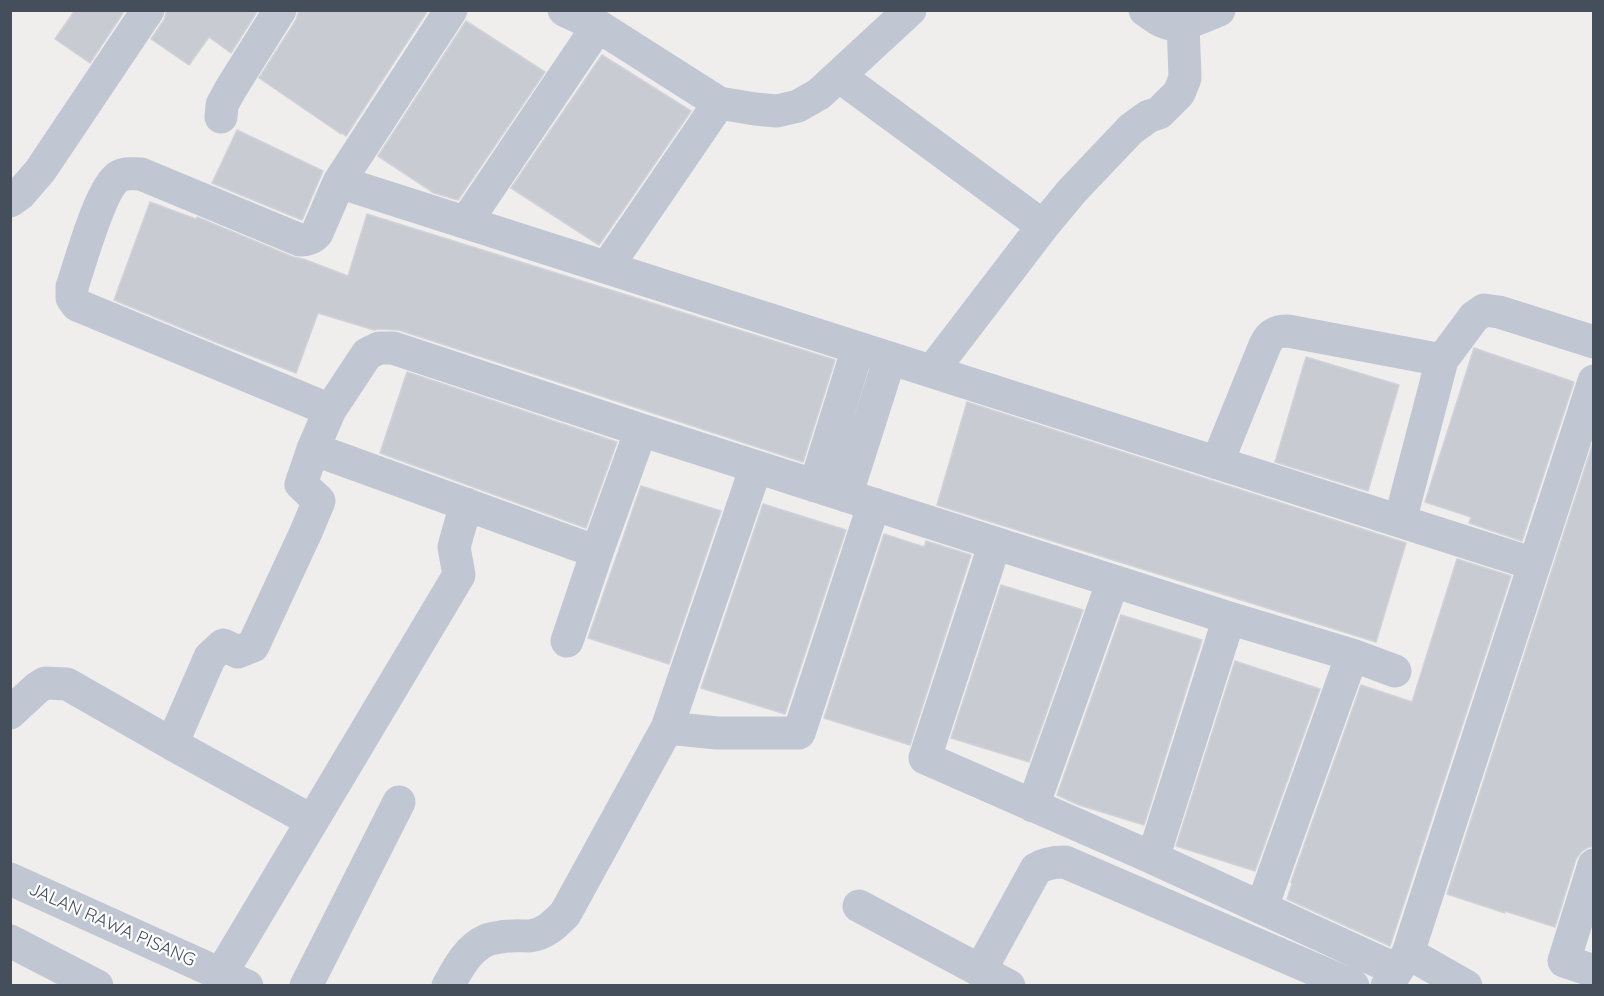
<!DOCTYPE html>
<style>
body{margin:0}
#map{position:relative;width:1604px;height:996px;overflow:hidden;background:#f0eeed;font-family:Quicksand,sans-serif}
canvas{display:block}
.frame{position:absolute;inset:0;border:12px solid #454e5b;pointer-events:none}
</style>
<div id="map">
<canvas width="1604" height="996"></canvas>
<div class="frame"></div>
</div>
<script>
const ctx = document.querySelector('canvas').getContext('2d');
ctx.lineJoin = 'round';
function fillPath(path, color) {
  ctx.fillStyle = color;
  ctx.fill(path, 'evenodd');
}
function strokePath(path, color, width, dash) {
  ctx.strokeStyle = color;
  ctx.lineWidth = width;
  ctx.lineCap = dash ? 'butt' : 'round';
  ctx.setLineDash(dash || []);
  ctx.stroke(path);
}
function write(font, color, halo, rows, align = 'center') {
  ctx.font = font + ' Quicksand,sans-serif';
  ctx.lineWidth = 4.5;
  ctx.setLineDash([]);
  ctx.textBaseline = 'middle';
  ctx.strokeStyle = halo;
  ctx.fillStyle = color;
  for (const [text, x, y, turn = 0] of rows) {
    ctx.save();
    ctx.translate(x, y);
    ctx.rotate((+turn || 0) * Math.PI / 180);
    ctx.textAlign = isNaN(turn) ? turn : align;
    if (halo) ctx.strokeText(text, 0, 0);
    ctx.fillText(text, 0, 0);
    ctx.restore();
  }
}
const building = new Path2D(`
 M75 10H125L90 63 55 39Z
 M167 10H258L231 53 209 37 189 65 151 39 164 20Z
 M299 10H428L346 136 342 133 341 134 259 78 296 20Z
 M466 21 545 72 458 200 434 193 378 156Z
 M602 55 691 111 599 245 511 188Z
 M237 130 323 171 302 220 212 183Z
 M150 202 196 219 197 217 293 257 303 259 348 276 367 214 835 360 803 462 399 330 379 329 374 330 318 313 296 373 213 341 114 300Z
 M1474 348 1574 382 1522 541 1469 523 1471 517 1425 502Z
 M1306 357 1399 385 1368 491 1275 462Z
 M407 372 617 442 586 528 380 453Z
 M967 402 1406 543 1376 642 937 505Z
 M1593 443V847H1589L1582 851 1576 859 1555 927 1505 911V913L1447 894Z
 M641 486 721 511 669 664 588 638Z
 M763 504 846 530 785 714 701 688Z
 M884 534 924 547 926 541 971 555 910 745 824 718Z
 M1457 559 1511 576 1390 946 1287 899 1292 884 1291 882 1361 685 1412 702Z
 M1001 585 1083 610 1029 762 951 738Z
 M1121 615 1202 640 1144 825 1079 805 1057 795Z
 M1235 661 1320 689 1255 871 1176 846Z`);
fillPath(building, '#c9cbd3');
strokePath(building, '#d1d2d9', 1.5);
strokePath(new Path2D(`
 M564 10 598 26 719 103 607 267
 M1145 10C1153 16 1162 23 1172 24 1185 26 1206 15 1219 10
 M839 76 1043 226
 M719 103 755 109 777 111 798 106 819 94 910 10
 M221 117 222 105 230 90 280 10
 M339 182 1534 564
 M10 201 20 194 40 171 148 10
 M466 222 598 26
 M932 371 1043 226 1072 191 1131 129 1149 116 1159 113 1179 93 1185 78 1183 23
 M330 410 77 305 72 298V287C80 264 100 189 118 177 125 172 133 174 141 174L300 240C307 240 312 239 317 233L339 182 451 10
 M313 449 597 552
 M1217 463 1265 345C1270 334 1276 331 1288 331L1442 360
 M756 467 667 728 717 733H799L874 504
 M815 486 858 348
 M846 496 890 358
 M1400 521 1442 360 1474 317 1484 310 1499 312 1594 342
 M995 543 925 758 1153 858
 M1229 618 1153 858 1397 970
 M567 641 597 552 641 430
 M10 713 37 688 45 683 67 684 172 744 210 657 223 645 238 652 253 646 306 532 319 501 301 484 313 449 330 410 367 354 379 348H393L641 430 1229 618 1352 655 1395 671
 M172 744 312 821
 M1033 806 1113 581
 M1594 865 1564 961 1594 971
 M10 879 247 986
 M859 906 1009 986
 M1262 907 1352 655
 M10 941 97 986
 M1408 953 1466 986
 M980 971 1036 869C1045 863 1055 862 1065 862L1353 986
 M221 974 459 575 454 547 466 504
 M306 986 399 802
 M448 986C458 968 468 948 487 940 491 938 497 938 501 937 511 935 520 936 530 936 545 934 554 925 565 914L667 728
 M1387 986 1408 953 1594 381`), '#c0c7d3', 33);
write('18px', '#454e5b', '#fff', [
 ["JALAN RAWA PISANG",112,925,24]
]);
</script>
